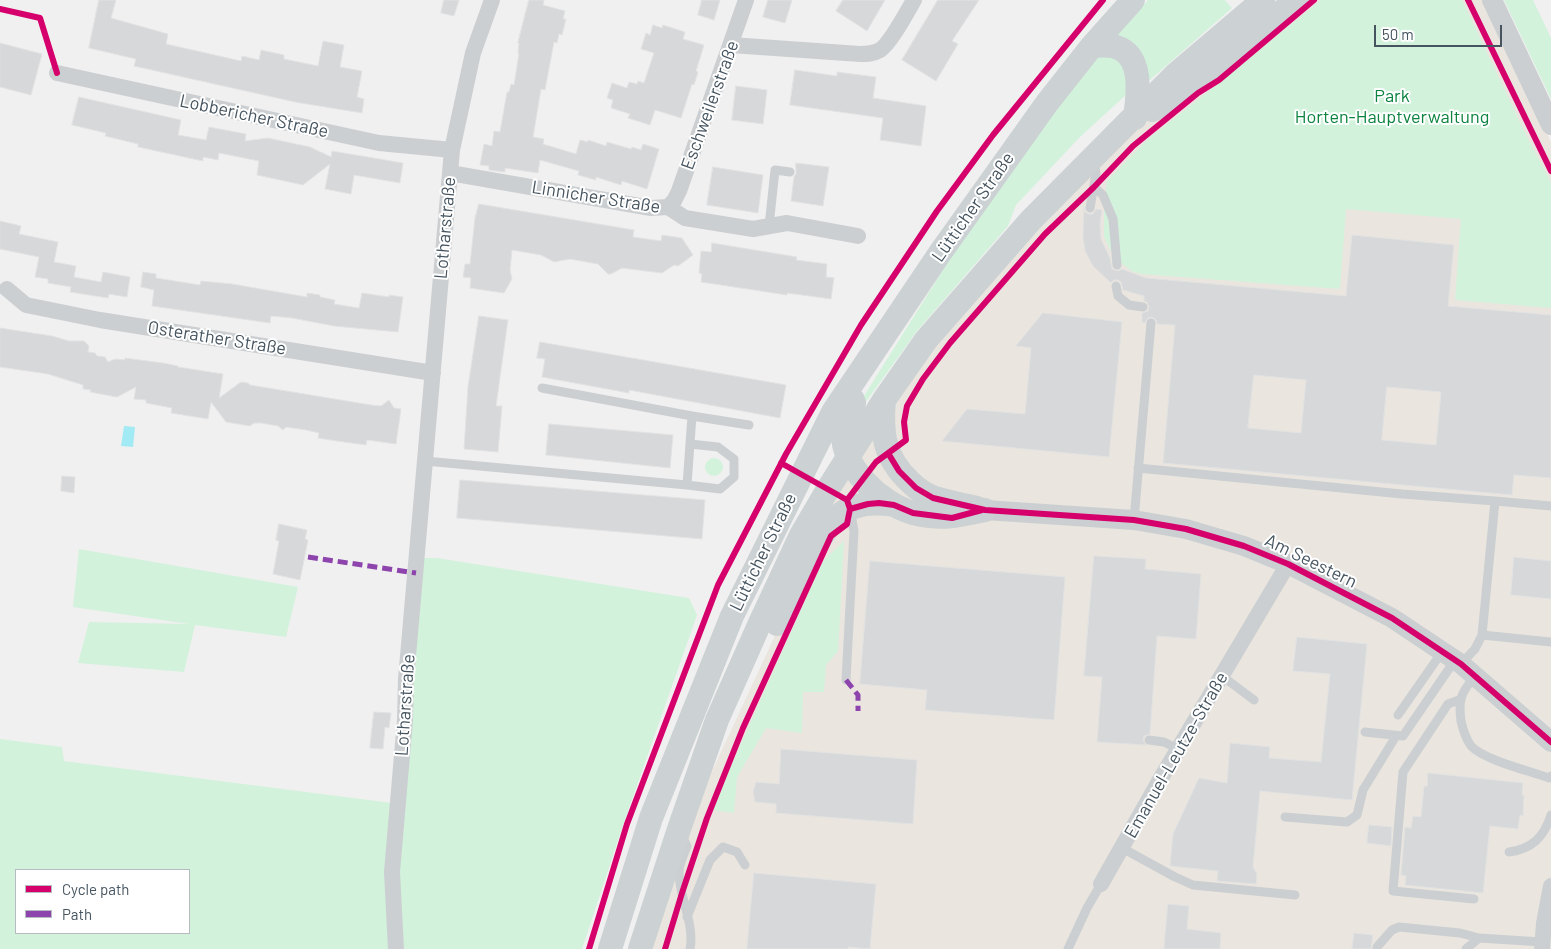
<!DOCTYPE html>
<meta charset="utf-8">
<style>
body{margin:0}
#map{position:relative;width:1551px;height:949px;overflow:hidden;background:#f1f0f0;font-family:Barlow,sans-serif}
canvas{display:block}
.legend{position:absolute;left:15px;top:869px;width:175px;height:65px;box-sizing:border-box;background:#fff;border:1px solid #b5bbbf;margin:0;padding:6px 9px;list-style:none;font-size:15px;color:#45545f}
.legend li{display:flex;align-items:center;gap:10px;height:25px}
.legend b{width:25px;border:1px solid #b5bbbf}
.scale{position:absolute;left:1374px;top:25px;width:128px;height:22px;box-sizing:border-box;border:2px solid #45545f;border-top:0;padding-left:6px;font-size:15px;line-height:18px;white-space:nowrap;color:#45545f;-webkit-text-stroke:4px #fff;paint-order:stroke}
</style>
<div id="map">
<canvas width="1551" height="949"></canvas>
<ul class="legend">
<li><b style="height:6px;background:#d6006c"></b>Cycle path</li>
<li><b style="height:6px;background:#8e44ad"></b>Path</li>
</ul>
<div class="scale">50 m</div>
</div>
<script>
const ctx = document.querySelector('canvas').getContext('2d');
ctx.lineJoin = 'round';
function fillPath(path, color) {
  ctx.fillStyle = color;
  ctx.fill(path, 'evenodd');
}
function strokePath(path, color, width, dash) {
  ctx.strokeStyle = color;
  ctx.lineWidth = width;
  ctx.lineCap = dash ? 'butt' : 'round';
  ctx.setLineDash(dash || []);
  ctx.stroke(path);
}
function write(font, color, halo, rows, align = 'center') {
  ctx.font = font + ' Barlow,sans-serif';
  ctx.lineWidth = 4;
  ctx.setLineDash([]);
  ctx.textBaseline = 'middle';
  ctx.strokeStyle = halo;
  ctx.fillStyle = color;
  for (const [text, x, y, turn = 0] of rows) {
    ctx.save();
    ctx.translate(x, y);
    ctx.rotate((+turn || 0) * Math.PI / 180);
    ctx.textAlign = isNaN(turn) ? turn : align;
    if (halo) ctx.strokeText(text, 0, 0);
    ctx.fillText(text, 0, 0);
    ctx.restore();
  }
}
fillPath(new Path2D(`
 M1297 0H1483L1551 142V949H647L682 836 817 545 831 495 930 349 1045 213 1155 111Z`), '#eae6df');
fillPath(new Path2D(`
 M1148 0H1225L1232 8 1143 86 1113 39Z
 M1321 0H1462L1527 137 1551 182V308L1455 300 1461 219 1346 209 1340 289 1141 274 1132 271 1115 259 1104 237V209L1107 181 1148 139 1219 83Z
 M1504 0H1533L1551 38V99Z
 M1101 52 1122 62 1128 80 1126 95 1080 137 1016 205 1008 226 917 331 860 410 857 407 975 219 1052 109Z
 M705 467a9 9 0 1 1 18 0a9 9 0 1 1-18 0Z
 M844 541 838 651 826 665 824 692H803L802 733 766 728 737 777 734 813 713 810 732 764 823 561Z
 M79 549 298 587 286 637 195 625 184 672 78 663 89 622 189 624 73 607Z
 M418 558H437L689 598 697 615 622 828 582 949H399L397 853Z
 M0 739 62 747 64 761 392 803 391 949H0ZM16 870H189V933H16Z`), '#d2f2dc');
fillPath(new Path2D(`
 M124 426 135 427 133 447 121 446Z`), '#a2eaf4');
const building = new Path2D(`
 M99 0H116L111 18 168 34 166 44 241 61 242 56 259 60 261 50 284 55V59L318 66 323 41 344 45 340 67 362 71 357 97 364 99 362 113 295 102 134 66 136 59 89 48Z
 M444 0H459L454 16 441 13Z
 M529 0H544L543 5 565 11 563 19H566L562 35 559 34 557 43 554 42 545 90 541 89 533 137 544 139 543 144 576 154 580 140 588 142V140L606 146 607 142 631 149 632 147 641 150 643 144 659 149 647 189 622 181 621 185 596 177V180L578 175 579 171 540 160 538 173 505 168V172L489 170V166L480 165 484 144 492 146 494 131 500 132 507 92H509L511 84 514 85 519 53H518L519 43H518Z
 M702 0H720L714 20 698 15Z
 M768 0H792L785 23 763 17Z
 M843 0H885L867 31 836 11Z
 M938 0H979L952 41 958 44 936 81 902 60Z
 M653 25 662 28 663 25 685 32 683 39 704 45 696 71 698 72 694 85 692 84 681 118 655 110 650 125 628 118 630 114 611 108 613 100 607 98 612 83 627 88 629 82 637 84 638 81 644 83 654 53 641 49 646 33 650 35Z
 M0 43 42 54 31 95 0 87Z
 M795 70 837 76V72L876 77 873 98 926 106 921 146 880 140 883 118 790 105Z
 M736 86 767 90 763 124 732 120Z
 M79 97 181 120 178 135 206 140 209 127 246 134 245 141 268 138 310 147 331 157 332 151 403 163 400 183 354 175 351 194 325 189 330 164 303 185 257 175 259 161 219 153 218 160 203 157V161L138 147V144L105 136 106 133 72 125Z
 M796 163 829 167 823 206 791 201 794 177 796 173Z
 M713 167 763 175 758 213 707 205Z
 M479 204 634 230 633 237 661 241 662 235 682 238 693 255 678 266 674 265 662 273 622 268 611 274H608L598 264 570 259 554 262 541 255 512 250 510 270 512 279 504 293 470 288 471 278 463 277 465 264H470L475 218Z
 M1084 207V211L1088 214H1093L1096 209 1102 210 1100 224 1101 239 1110 258 1112 269 1117 271 1122 269 1146 278 1346 296 1352 235 1454 245 1448 306 1551 315V478L1514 475 1512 495 1163 463 1175 325 1157 324 1156 320 1152 317 1148 318 1145 323 1142 322V313L1148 311 1149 307 1147 302 1144 301V296L1123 290 1121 282 1118 280H1114L1111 283 1093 266 1085 251 1083 237ZM1254 375 1306 380 1301 433 1248 428ZM1387 387 1441 392 1436 445 1382 440Z
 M0 221 21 226 19 234 58 242 54 262 76 266 74 277 101 282 103 272 130 277 127 297 109 294 108 298 70 292 71 287 48 283V279L35 277 39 257 0 249Z
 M712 243 797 257 796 260 827 264 826 277 834 278 831 299 787 293V295L701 282 702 274 699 273 701 251 711 252Z
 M143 272 156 274V278L200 285 201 281 232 284 307 297V293L320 295V297L335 300 334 304 359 308 362 293 389 297V295L403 297 398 332 334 326 292 318 271 316 270 323 152 306 154 290 141 287Z
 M1043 313 1122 322 1109 457 942 441 967 409 1025 414 1031 348 1016 346Z
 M479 316 508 320 496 406H502L498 452 464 449 468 387Z
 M0 328 52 336 69 341H84L89 346 88 352 95 353 97 356 105 357 108 362 115 359 125 360V358L163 363 178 366V367L223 374 219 398 241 382 248 383 250 385 371 405 381 406 389 400 394 408 401 409 396 444 367 440 366 445 337 441 318 438 319 433 306 430 286 427 283 430 278 426 261 423H254L250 426 226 422 211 402 208 419 171 413 172 408 146 403V400L134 399 136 387 117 397 90 392 91 390 83 389V385L48 374 0 367Z
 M540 342 786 385 780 418 629 390V393L542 377 545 359 537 358Z
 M549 424 673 435 670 468 546 455Z
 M62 476 75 477 74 493 61 491Z
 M460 480 705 500 702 539 457 518Z
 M279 524 307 530 305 539 308 540 300 580 273 574 279 541 276 540Z
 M1094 556 1146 559 1145 569 1201 574 1196 639 1157 636 1150 734 1144 736 1143 740 1146 745 1097 742 1102 677 1084 676Z
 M1514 557 1551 561V599L1511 595Z
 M870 561 1065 577 1054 720 925 710 927 690 860 684Z
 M1297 637 1367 644 1352 800 1260 791 1253 867 1257 874 1256 884 1217 881 1218 871 1170 866 1173 834 1199 778 1227 783 1230 743 1270 747 1269 758 1321 762 1330 674 1293 671Z
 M374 712 391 713 389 728 385 727 383 749 370 748Z
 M781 749 917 760 913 824 776 813V804L755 802 753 792 756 782 779 784Z
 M1428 773 1523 783 1522 795H1524L1523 816 1520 815 1518 829 1490 826 1483 893 1405 885 1406 876 1401 875 1405 827 1411 828 1413 816 1421 817 1424 786H1427Z
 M1369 825 1392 827 1391 846 1367 843Z
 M754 873 876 884 870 949 848 947V949H747Z
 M1168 904 1189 906 1187 929 1221 933 1220 949H1164Z
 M1354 933 1373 935 1371 949H1352Z`);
fillPath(building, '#d7d8da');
strokePath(building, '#e2e2e3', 1);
strokePath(new Path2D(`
 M1094 187 1103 195 1113 219 1117 265
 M1090 208 1096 173 1094 162
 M769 226 775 170 790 172
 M1116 286 1118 296 1129 305 1143 307
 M692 416 749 425
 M425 461 687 485 692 416 542 388
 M1138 468 1402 494 1495 501
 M687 485 720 489 734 477V459L718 447 690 444
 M1134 520 1151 323
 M1482 635 1551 642
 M1461 664 1475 649 1482 635 1495 501 1551 506
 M1222 676 1254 700
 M1475 676C1461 693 1458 699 1461 721 1463 730 1466 739 1471 746 1484 760 1530 771 1549 778L1551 776
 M846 680 854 531 850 509
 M1459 700 1448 704 1403 772 1393 891 1474 899
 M1398 715 1442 652
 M1365 732 1403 736 1455 660
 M1149 740 1164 742 1178 749
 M1285 817 1347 822 1357 815 1363 790 1396 736
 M682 836 687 846C684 854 679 864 679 872 679 898 695 924 690 949
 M1122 848 1175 877 1193 885 1295 895
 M1509 852C1532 849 1544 837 1551 815
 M687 917 710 860 723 847 737 852 745 865
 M1068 949 1087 908 1101 884
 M1377 949V947L1392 930 1399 927 1460 933 1479 938 1542 942
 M1466 949 1479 938`), '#cccfd1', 9);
strokePath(new Path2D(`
 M731 45 860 54C867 54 873 54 880 50 890 44 907 12 914 0
 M57 73 379 143 452 150
 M450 173 651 208 668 207 685 218 753 229 787 223 858 236
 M668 207 674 201 679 191 746 0
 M7 289 26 305 100 320 433 373
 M1101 884 1161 778 1288 564
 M396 949 392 872 405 720 406 679 452 150 473 53 492 0
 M1542 949 1544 923 1551 886`), '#cccfd1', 16);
strokePath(new Path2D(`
 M1492 0 1551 125
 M985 510 1134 520 1186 529 1244 546 1288 564 1392 618 1461 664 1551 742`), '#cccfd1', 20);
strokePath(new Path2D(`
 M1092 46C1100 46 1109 44 1116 47 1144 56 1138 95 1135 118
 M1152 110 1175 99 1296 0
 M853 400 854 403C849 412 843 420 843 431 841 467 881 504 913 513 941 520 958 516 985 510
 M884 400C881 433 884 457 909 481 916 488 925 495 935 498 948 502 963 505 977 508
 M777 624C786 605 796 587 805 568 814 550 823 530 838 516 853 503 875 502 894 505
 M610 949 651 818 732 616 833 412 940 253 1047 103 1092 46 1133 0
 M640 949 679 829 717 720 759 625 801 535 828 489 884 400 926 340 1031 220 1175 75 1263 0`), '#ccd1d3', 24);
strokePath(new Path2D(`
 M308 557 416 573
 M846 680 858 695V711`), '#8e44ad', 5, [10, 5]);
strokePath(new Path2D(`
 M1468 0 1551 171
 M0 9 40 18 57 73
 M888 453 899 471 916 488 933 498 985 510 1134 520 1186 529 1244 546 1288 564 1392 618 1461 664 1551 742
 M781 463 847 500
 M850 509 868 504 879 503 894 505 913 513 952 518 982 510
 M589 949 627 824 718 585 786 454 861 325 937 211 993 135 1103 0
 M665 949 682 893 707 818 743 728 831 536 847 524 850 509 847 500 876 462 906 440 904 422 907 406 923 379 950 343 1045 234 1094 187 1133 146 1198 93 1219 80 1314 0`), '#d6006c', 6);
write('18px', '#0c833f', '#fff', [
 ["Park",1392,96],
 ["Horten-Hauptverwaltung",1392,117]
]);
write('18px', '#45545f', '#fff', [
 ["Eschweilerstraße",710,105,-70],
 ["Lobbericher Straße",254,116,12],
 ["Linnicher Straße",596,197,9],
 ["Lütticher Straße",973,207,-55],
 ["Lotharstraße",445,228,-85],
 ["Osterather Straße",217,338,9],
 ["Lütticher Straße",763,552,-64],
 ["Am Seestern",1311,561,26],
 ["Lotharstraße",405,705,-86],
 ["Emanuel-Leutze-Straße",1176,755,-60]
]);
</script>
